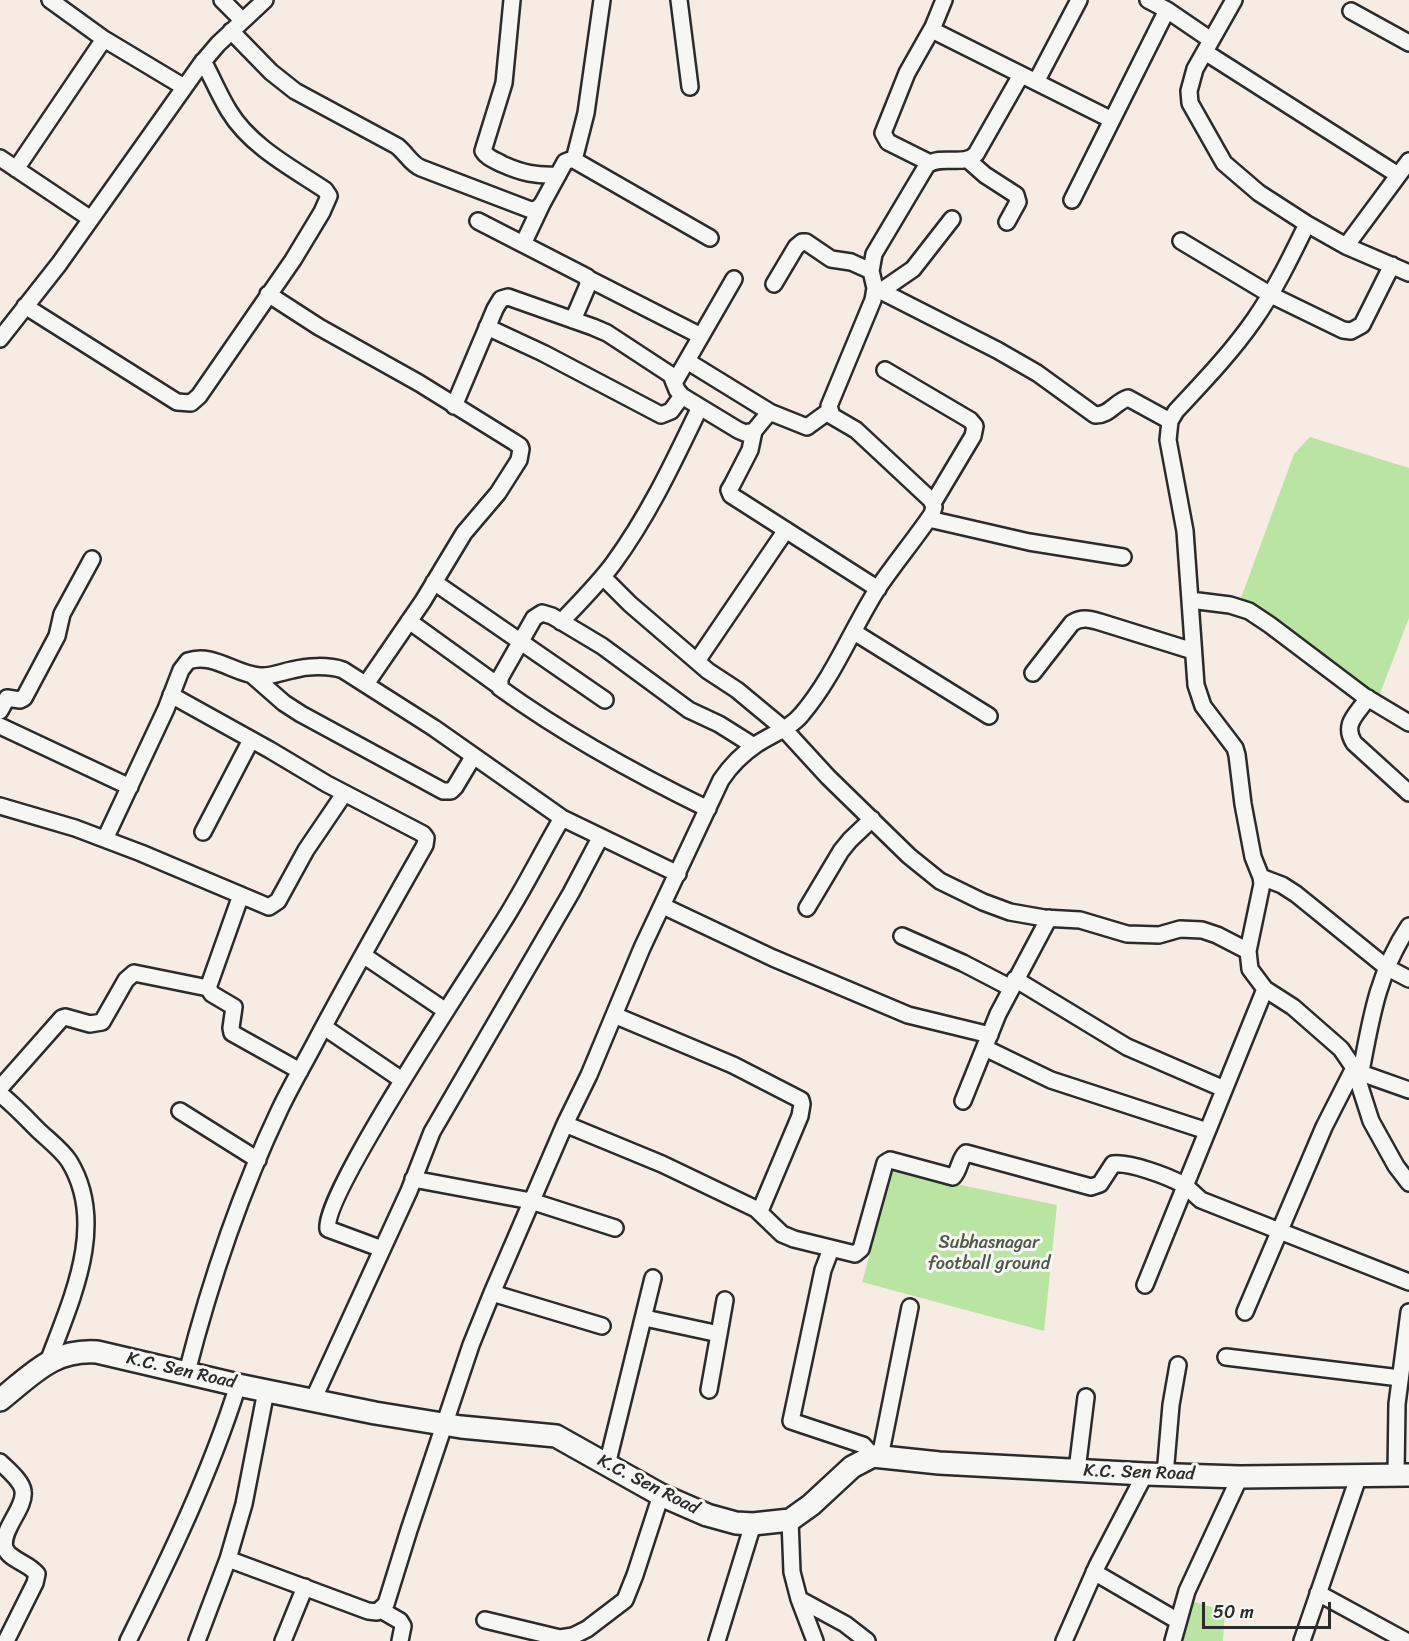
<!DOCTYPE html>
<style>
body{margin:0}
#map{position:relative;width:1409px;height:1641px;overflow:hidden;background:#f6ece3;font-family:Sriracha,sans-serif}
canvas{display:block}
.scale{position:absolute;left:1202px;top:1602px;width:129px;height:27px;box-sizing:border-box;border:3px solid #2b2b2b;border-top:0;padding-left:8px;font-size:18px;line-height:21px;white-space:nowrap;color:#2b2b2b;-webkit-text-stroke:4px #f6f6f2;paint-order:stroke}
</style>
<div id="map">
<canvas width="1409" height="1641"></canvas>
<div class="scale">50 m</div>
</div>
<script>
const ctx = document.querySelector('canvas').getContext('2d');
ctx.lineJoin = 'round';
function fillPath(path, color) {
  ctx.fillStyle = color;
  ctx.fill(path, 'evenodd');
}
function strokePath(path, color, width, dash) {
  ctx.strokeStyle = color;
  ctx.lineWidth = width;
  ctx.lineCap = dash ? 'butt' : 'round';
  ctx.setLineDash(dash || []);
  ctx.stroke(path);
}
function write(font, color, halo, rows, align = 'center') {
  ctx.font = font + ' Sriracha,sans-serif';
  ctx.lineWidth = 6;
  ctx.setLineDash([]);
  ctx.textBaseline = 'middle';
  ctx.strokeStyle = halo;
  ctx.fillStyle = color;
  for (const [text, x, y, turn = 0] of rows) {
    ctx.save();
    ctx.translate(x, y);
    ctx.rotate((+turn || 0) * Math.PI / 180);
    ctx.textAlign = isNaN(turn) ? turn : align;
    if (halo) ctx.strokeText(text, 0, 0);
    ctx.fillText(text, 0, 0);
    ctx.restore();
  }
}
fillPath(new Path2D(`
 M1310 437 1409 468V618L1379 696 1241 598 1294 454Z
 M893 1171 1057 1205 1044 1331 862 1282Z
 M1191 1601 1225 1611 1223 1641H1183Z`), '#bae4a1');
const street = new Path2D(`
 M50 0 104 39 184 87
 M222 0 242 20
 M512 0 504 83 483 151C487 158 495 160 502 164 522 173 536 176 558 175
 M679 0 690 87
 M944 0 933 27 936 32 1112 120
 M1148 0 1167 10 1211 40
 M1234 0 1195 69 1189 91 1190 103 1224 163 1259 193 1307 224 1346 246 1409 273
 M1351 11 1409 43
 M231 31 271 72 295 91 397 146C406 153 411 164 421 168L531 210 537 209 542 204 565 162 570 160H574L710 238
 M1205 52 1398 175
 M1036 82 1079 0
 M0 158 91 219
 M574 160 586 113 602 0
 M968 160 985 175 1016 195 1018 202 1007 222
 M930 163 888 142 883 133 907 73 933 27
 M16 169 104 39
 M1072 200 1167 10
 M478 221 587 277 588 285 573 320
 M1307 224C1291 257 1275 290 1254 320 1231 353 1203 382 1176 411L1170 421 1168 440 1185 531 1196 685 1203 706 1235 748 1237 755 1243 804 1253 857 1261 877 1262 884 1248 951 1250 969 1265 989 1293 1007 1341 1049 1354 1068 1371 1121 1396 1166 1409 1183
 M1181 241 1271 295 1343 330 1351 331 1362 325 1392 265
 M523 244 542 204
 M1346 246 1409 161
 M589 279 701 336
 M774 284 796 247 802 242H806L831 259 851 262 871 271
 M875 288 997 350 1037 373 1095 415C1109 416 1115 402 1128 398L1170 421
 M881 291 913 269 952 219
 M268 294 319 327 419 383 514 442 520 446 521 449 519 460 498 493 464 533 423 601 366 684
 M25 306 177 402 191 403 199 396 293 260 322 212 329 196 325 190C292 168 250 146 229 111 219 95 212 77 203 61
 M487 327 543 353 661 415 671 411 682 396
 M0 339 59 264 201 64 218 44 265 0
 M687 361 773 414
 M885 370 970 420 975 426 973 436 933 503
 M674 383 734 279
 M454 406 495 309 501 299 508 297 593 327 607 333 671 375 677 390 682 396 738 430 745 433 754 431 768 414 772 413 807 427 829 411
 M754 431 750 450 732 485 729 490 731 495 878 589
 M929 519 1029 542 1123 557
 M603 577 630 604 708 671 737 690 784 729 828 777 909 856 940 881 983 902 1010 912 1044 918 1080 920 1127 934 1159 935 1180 929 1202 930 1217 935 1248 951
 M434 582 605 700
 M1190 600 1230 605 1249 611 1270 625 1364 696 1409 723
 M409 621 499 686
 M561 622C579 603 598 584 613 564 649 515 674 461 700 407
 M854 632 989 716
 M697 661 786 530
 M1033 673 1072 623C1082 617 1089 619 1100 622L1193 651
 M252 675 284 703 301 714 443 791H451L455 787 473 757
 M171 695 270 750 327 784 423 834 426 838 425 845C388 910 351 975 316 1041 304 1064 291 1086 280 1109 240 1193 210 1282 187 1372
 M1368 698C1357 714 1342 724 1354 743L1409 793
 M0 711 7 698 20 700 24 698 57 636 62 614 92 559
 M0 726 130 787
 M0 806 75 828 141 853 269 907 278 901 306 850 344 794
 M708 809C636 774 565 735 500 688V678L534 618 542 613 552 616 602 646 689 710 719 724 754 746
 M203 832 251 740
 M105 839 166 709 181 670 188 661C213 652 236 675 260 676 271 677 281 672 292 670 307 666 328 665 343 670L434 728 562 818 678 874
 M1261 877 1282 885 1296 894 1386 967 1409 979
 M241 895 208 988 212 994 234 1007 231 1028 232 1033 300 1071
 M663 906 773 958 908 1015 990 1035
 M807 908 841 851 850 840 872 819
 M902 936 963 963 1011 988
 M363 955 446 1011
 M1015 979 1127 1047 1224 1089
 M614 1015 733 1065 801 1100 802 1104 800 1116 760 1211
 M324 1027 402 1080
 M985 1048 1051 1080 1207 1131
 M1361 1073 1409 1090
 M1359 1082C1370 1025 1376 975 1409 926
 M0 1088 62 1018 65 1017 90 1024 102 1022 126 980 134 973 208 988
 M0 1094C13 1104 25 1117 37 1129 47 1139 61 1149 69 1161 108 1224 71 1300 48 1362
 M963 1101 998 1014 1049 918
 M180 1111 258 1160
 M565 1124 662 1164 756 1209 782 1234 794 1239 855 1254 861 1249 885 1163 890 1160 953 1177C960 1170 959 1159 966 1153L1091 1187 1100 1184 1113 1164C1130 1162 1167 1176 1182 1184 1189 1188 1195 1195 1201 1200L1409 1282
 M413 1179 531 1201 615 1228
 M382 1249 328 1229C321 1197 475 967 501 925 523 891 541 854 562 818
 M831 1249 823 1270 791 1421 863 1445 873 1456
 M1145 1285 1265 989
 M492 1293 602 1326
 M1245 1312 1324 1127 1354 1068
 M645 1318 719 1334 709 1390
 M719 1334 725 1300
 M1226 1357 1400 1378
 M313 1400 409 1191 432 1132 571 893 600 838
 M880 1457 910 1307
 M0 1462C7 1469 22 1481 23 1491 26 1508 0 1530 5 1548 9 1560 29 1563 37 1574L35 1583 6 1641
 M607 1465 653 1278
 M1077 1470 1086 1397
 M1396 1474 1397 1404 1409 1312
 M1165 1475 1171 1405 1178 1365
 M790 1520 792 1572 799 1599 815 1641
 M228 1559 368 1611 377 1612 386 1604 409 1530 471 1345 492 1293 565 1124 589 1075 642 948 721 780C731 765 742 754 757 744 772 734 791 728 802 714 834 676 852 629 878 588 895 563 915 539 932 514L934 507 931 500 856 430 832 416 829 406 873 300 875 288 871 271 874 254 927 165C942 154 964 167 976 154L1021 75
 M1094 1572 1178 1621
 M1318 1593 1406 1641
 M799 1599 845 1624 867 1641
 M381 1610 400 1621 403 1626 400 1641
 M485 1620 560 1638 573 1636 587 1629 625 1600 635 1575 661 1495
 M128 1641C170 1557 210 1474 238 1385
 M197 1641 228 1559 244 1504 266 1391
 M283 1641 305 1587
 M717 1641 753 1524
 M1064 1641 1097 1566 1145 1474
 M1173 1641 1187 1591 1240 1477
 M1302 1641 1359 1475`);
const secondary = new Path2D(`
 M0 1400C33 1374 53 1349 97 1352L238 1385 375 1413 461 1427 556 1436 661 1495 707 1515 736 1523 753 1524 790 1520 811 1505 852 1467 873 1456 939 1463 1145 1474 1240 1477 1409 1475`);
strokePath(street, '#2b2b2b', 20);
strokePath(secondary, '#2b2b2b', 26);
strokePath(street, '#f6f6f2', 15);
strokePath(secondary, '#f6f6f2', 21);
write('18px', '#4f5948', '#f6f6f2', [
 ["Subhasnagar",989,1243],
 ["football ground",989,1264]
]);
write('18px', '#2b2b2b', '#f6f6f2', [
 ["K.C. Sen Road",181,1371,13],
 ["K.C. Sen Road",1139,1473,2],
 ["K.C. Sen Road",648,1485,27]
]);
</script>
